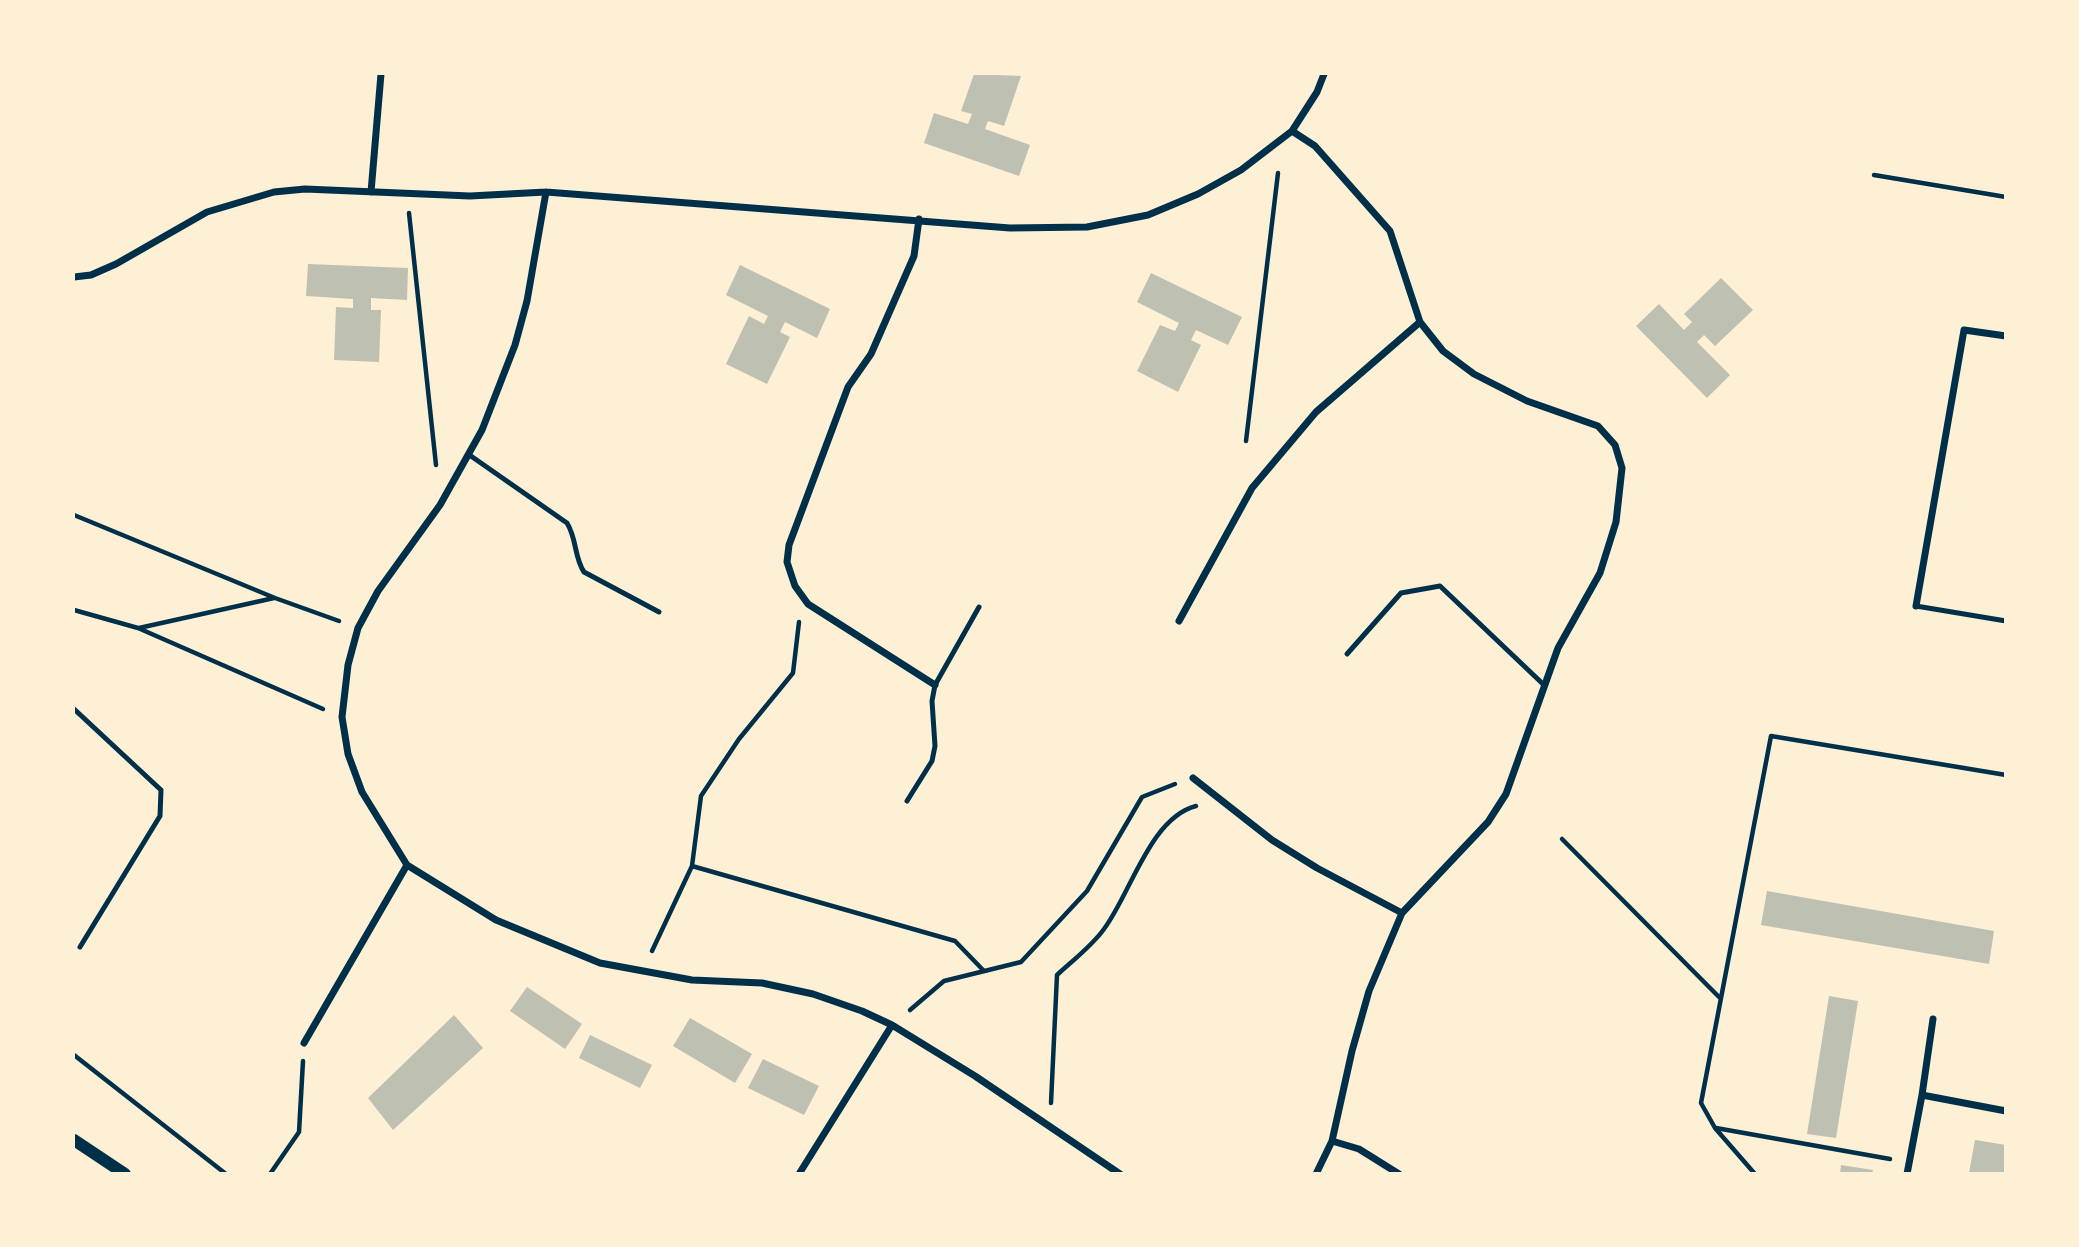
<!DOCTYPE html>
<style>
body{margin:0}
#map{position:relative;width:2079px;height:1247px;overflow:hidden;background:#fdf0d5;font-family:"Golos Text",sans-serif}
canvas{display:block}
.frame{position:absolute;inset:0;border:75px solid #fdf0d5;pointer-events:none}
</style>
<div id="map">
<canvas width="2079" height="1247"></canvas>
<div class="frame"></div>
</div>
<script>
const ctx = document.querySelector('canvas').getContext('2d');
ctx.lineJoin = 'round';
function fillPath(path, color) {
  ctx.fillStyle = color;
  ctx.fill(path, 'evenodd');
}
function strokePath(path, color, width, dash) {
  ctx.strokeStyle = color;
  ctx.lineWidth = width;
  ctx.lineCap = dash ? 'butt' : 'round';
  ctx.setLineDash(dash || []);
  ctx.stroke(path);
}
fillPath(new Path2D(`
 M974 74 1021 76 1004 126 988 121 985 129 1030 145 1019 176 924 143 934 113 968 124 972 114 961 111Z
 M308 264 408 268 407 300 371 298V310H381L379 362 334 360 336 307 353 308V299L306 296Z
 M740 265 830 309 817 338 785 322 780 332 790 337 767 384 726 364 749 316 764 324 768 316 726 295Z
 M1151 273 1242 317 1228 345 1196 330 1191 340 1201 345 1178 392 1137 371 1160 325 1175 331 1179 323 1137 302Z
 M1721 278 1753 310 1715 346 1704 335 1697 342 1730 375 1707 398 1636 326 1659 304 1684 330 1692 322 1684 314Z
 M1767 891 1994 931 1989 964 1761 925Z
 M527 987 582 1024 565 1049 510 1011Z
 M1829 996 1858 1001 1836 1138 1807 1134Z
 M454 1015 483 1048 393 1130 368 1098Z
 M690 1018 752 1054 735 1083 673 1046Z
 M590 1035 652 1065 640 1088 579 1058Z
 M763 1059 819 1086 804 1115 748 1088Z
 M1975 1140 2006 1145V1174L1969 1173Z
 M1841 1165 1873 1170 1872 1174H1840Z`), '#bec0b2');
strokePath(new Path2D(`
 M1874 175 2006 197
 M409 213 436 465
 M1246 441 1278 173
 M74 515 275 598 339 621
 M74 610 138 628 323 709
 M139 628 274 598
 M1562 839 1720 998
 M692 866 701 796 739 739 793 673 799 622
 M652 951 692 866 955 941 984 971
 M910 1010 944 981 1021 962 1087 891 1142 797 1175 784
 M74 1055 226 1174
 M1051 1103 1057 975C1072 961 1092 946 1104 929 1131 893 1150 818 1196 806
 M1716 1128 1890 1159
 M270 1174 299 1132 303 1061
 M1755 1174 1715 1128 1701 1103 1771 736 2006 775`), '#003049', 4.5);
strokePath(new Path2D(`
 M468 454 567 523C577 539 574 557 584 572L659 612
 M1916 606 2006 621
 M1347 654 1401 593 1440 586 1544 685
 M74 709 161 790 160 816 80 947
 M907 801 932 761 935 746 932 701 935 685 979 607`), '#003049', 5);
strokePath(new Path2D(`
 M1292 131 1315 146 1390 231 1420 322 1443 351 1474 374 1527 401 1598 426 1615 445 1622 468 1616 522 1600 573 1558 648 1506 794 1488 822 1402 913 1369 991 1352 1051 1332 1141 1316 1174
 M371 192 381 74
 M546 192 527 301 515 345 482 430 440 505 378 591 358 628 348 665 342 717 348 754 362 792 407 865 496 920 600 963 692 980 762 983 813 994 862 1011 892 1025 975 1076 1120 1174
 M919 219 914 256 871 354 848 387 789 545 787 562 795 586 808 604 935 685
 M74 277 91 275 116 264 207 212 274 192 305 189 470 196 546 192 1010 228 1087 227 1148 215 1198 194 1241 170 1292 131 1317 92 1324 74
 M1916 606 1964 330 2006 336
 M1179 621 1252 488 1316 412 1420 322
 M1193 778 1272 840 1317 868 1402 913
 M304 1043 407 865
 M1922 1095 1933 1019
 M1332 1141 1359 1149 1399 1174
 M799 1174 892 1025
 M1907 1174 1922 1095 2006 1111`), '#003049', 7);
strokePath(new Path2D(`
 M74 1140 125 1174`), '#003049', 12);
</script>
